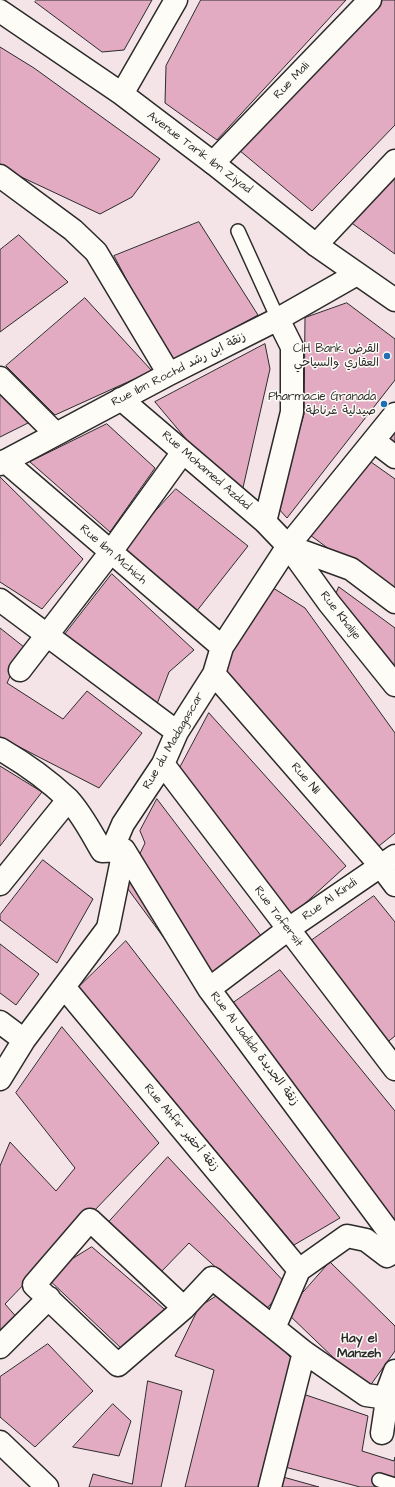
<!DOCTYPE html>
<meta charset="utf-8">
<style>
body{margin:0}
canvas{display:block;background:#f5e4e7}
</style>
<canvas width="395" height="1487"></canvas>
<script>
const ctx = document.querySelector('canvas').getContext('2d');
ctx.lineJoin = 'round';
function fillPath(path, color) {
  ctx.fillStyle = color;
  ctx.fill(path, 'evenodd');
}
function strokePath(path, color, width, dash) {
  ctx.strokeStyle = color;
  ctx.lineWidth = width;
  ctx.lineCap = dash ? 'butt' : 'round';
  ctx.setLineDash(dash || []);
  ctx.stroke(path);
}
function write(font, color, halo, rows, align = 'center') {
  ctx.font = font + ' "Architects Daughter","Playpen Sans Arabic",sans-serif';
  ctx.lineWidth = 3;
  ctx.setLineDash([]);
  ctx.textBaseline = 'middle';
  ctx.strokeStyle = halo;
  ctx.fillStyle = color;
  for (const [text, x, y, turn = 0] of rows) {
    ctx.save();
    ctx.translate(x, y);
    ctx.rotate((+turn || 0) * Math.PI / 180);
    ctx.textAlign = isNaN(turn) ? turn : align;
    if (halo) ctx.strokeText(text, 0, 0);
    ctx.fillText(text, 0, 0);
    ctx.restore();
  }
}
const building = new Path2D(`
 M37 0H152L124 50 102 52 35 2Z
 M201 0H346L217 140 165 103 166 66Z
 M377 0H395V125L312 211 239 150Z
 M0 47 34 68 160 159 132 197 100 214 0 167Z
 M395 165V254L346 219Z
 M199 222 258 315 171 363 114 256Z
 M19 235 68 282 0 332V250Z
 M85 298 152 371 55 415 6 366Z
 M347 303 395 339V380L287 518 277 507 304 414 305 318Z
 M265 344 270 369 242 492 229 490 155 402Z
 M0 394 30 422 0 437Z
 M107 424 155 468 110 532 30 462Z
 M395 431V448L385 441Z
 M371 462 395 479V598L306 532Z
 M0 477 83 559 42 609 0 582Z
 M176 489 248 546 196 612 118 552Z
 M112 574 194 650 169 672 157 704 59 642Z
 M270 586 305 608 395 733V833L369 854 218 670Z
 M339 587 395 628V674L333 601Z
 M0 628 24 647 7 683 63 719 87 691 142 733 99 788 0 737Z
 M209 713 346 866 278 928 175 777Z
 M0 766 42 792 0 846Z
 M157 799 265 941 203 991 125 885 145 843 140 831Z
 M43 860 93 899 57 963 0 920V915Z
 M374 896 395 922V1036L385 1044 301 948Z
 M126 941 340 1218 294 1245 79 987Z
 M0 944 39 974 16 1005 0 993Z
 M280 970 395 1111V1235L216 1015Z
 M62 1027 159 1143 5 1304 19 1320 0 1343V1166L10 1142 56 1191 75 1168 16 1093Z
 M168 1157 288 1286 264 1311 189 1243 161 1272 108 1223Z
 M92 1247 170 1314 122 1349 45 1276Z
 M330 1262 395 1326V1351L367 1390 286 1312Z
 M220 1294 254 1320 291 1358 258 1487H185L214 1370 175 1356 199 1307Z
 M48 1344 93 1391 35 1447 0 1417V1377Z
 M148 1381 182 1391 161 1487H89L93 1474 132 1484Z
 M300 1393 368 1416 362 1451 394 1461 395 1457V1487H360L285 1467Z
 M113 1404 131 1421 119 1456 73 1447Z
 M283 1477 319 1487H281Z`);
fillPath(building, '#e2abc2');
strokePath(building, '#2b2b2b', 1);
const service = new Path2D(`
 M238 231 278 319
 M379 1480 395 1485`);
const minor = new Path2D(`
 M213 163 370 0
 M0 176 73 230 96 252 169 374
 M316 245 395 161
 M0 378 56 434
 M121 399 265 522 288 546 329 603 395 685
 M374 441 395 457
 M5 461 222 647
 M0 464 169 374 278 319 357 274
 M265 522 292 412V347L278 319
 M288 546 351 569 395 602
 M0 600 177 732
 M20 670 110 553 183 452
 M214 674 380 865 395 885
 M0 749C24 763 48 780 68 799 82 814 92 834 102 851L124 850 209 989 395 1240
 M163 764 395 1069
 M0 884 68 800
 M64 987 299 1270
 M209 989 287 930 395 856
 M0 1022 24 1040
 M0 1079 24 1040 108 928 124 850 114 845 123 824 163 764 177 732 214 674 222 647 288 546 395 414
 M184 1308 90 1220 34 1285 118 1365 184 1308 212 1278 304 1352 366 1395 387 1398
 M274 1328 299 1270 347 1236 366 1240 387 1256 395 1251
 M0 1347 49 1298
 M382 1433 389 1387 395 1371
 M0 1442 47 1487
 M270 1487 304 1352`);
const tertiary = new Path2D(`
 M0 11 122 94 213 163 316 245 395 300
 M122 94 176 0`);
strokePath(service, '#2b2b2b', 16);
strokePath(minor, '#2b2b2b', 25);
strokePath(tertiary, '#2b2b2b', 25);
strokePath(service, '#fdfcf7', 13);
strokePath(minor, '#fdfcf7', 22);
strokePath(tertiary, '#fdfcf7', 22);
for (const [x, y, r, color] of [
 [387,356,4,"#1f6fb2"],
 [384,404,4,"#1f6fb2"]
]) {
  const dot = new Path2D();
  dot.arc(x, y, r, 0, 2 * Math.PI);
  ctx.fillStyle = color;
  ctx.fill(dot);
  strokePath(dot, '#fdfcf7', 1.5);
}
write('12px', '#2b2b2b', '#fdfcf7', [
 ["Rue Mali",292,81,-46],
 ["Avenue Tarik Ibn Ziyad",199,153,37],
 ["Rue Ibn Rochd زنقة ابن رشد",179,370,-27],
 ["Rue Mohamed Azdad",206,471,41],
 ["Rue Ibn Mchich",113,555,41],
 ["Rue Khalije",340,616,52],
 ["Rue du Madagascar",174,741,-60],
 ["Rue Nil",305,779,49],
 ["Rue Al Kindi",330,900,-35],
 ["Rue Tafersit",278,917,53],
 ["Rue Al Jadida زنقة الجديدة",254,1049,53],
 ["Rue Ahfir زنقة أحفير",181,1128,50]
]);
write('12px', '#2b2b2b', '#fdfcf7', [
 ["CIH Bank القرض",379,349],
 ["العقاري والسياحي",379,363],
 ["Pharmacie Granada",376,397],
 ["صيدلية غرناطة",376,411]
], 'right');
write('bold 13px', '#2b2b2b', '#fdfcf7', [
 ["Hay el",359,1339],
 ["Manzeh",359,1354]
]);
</script>
